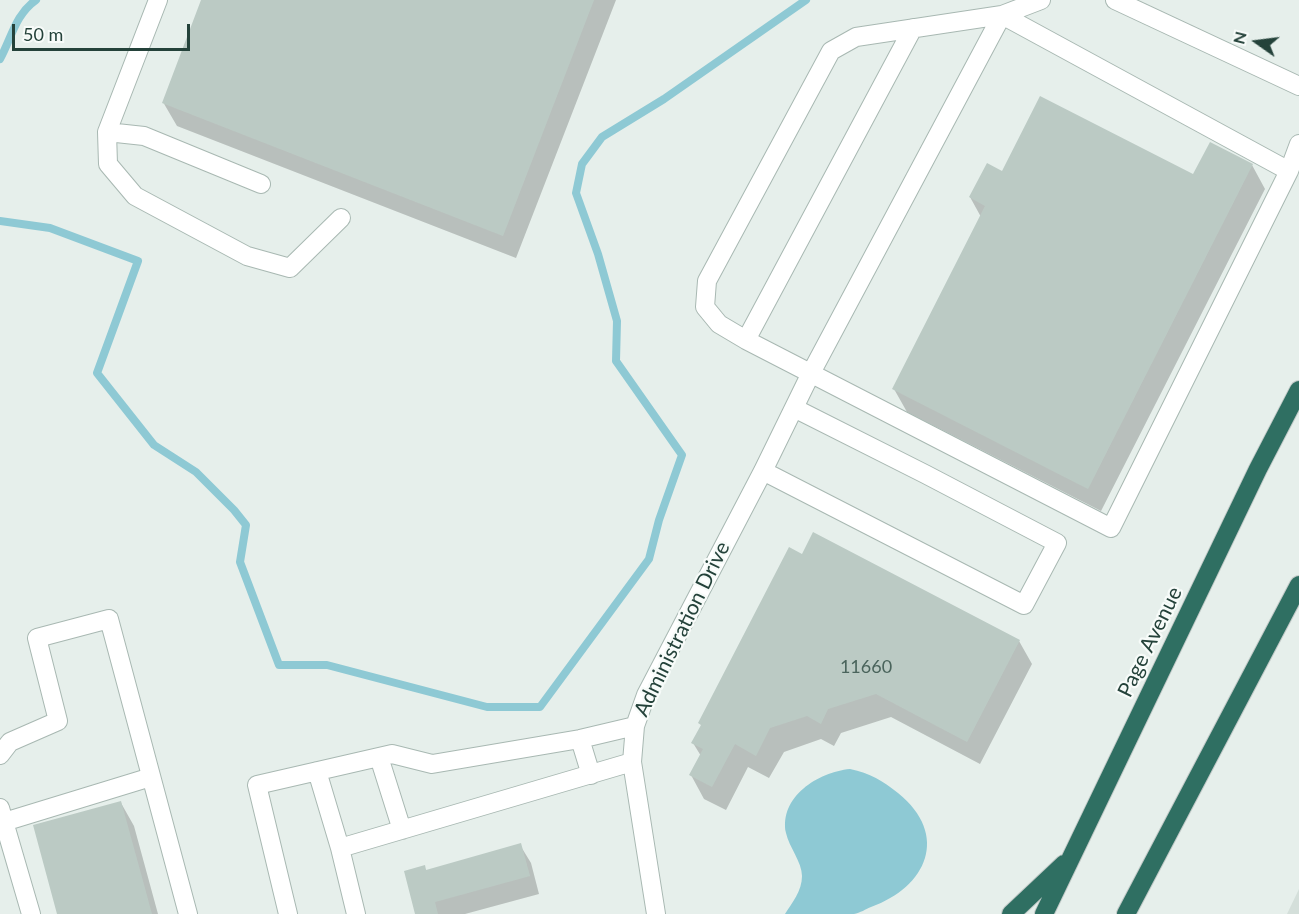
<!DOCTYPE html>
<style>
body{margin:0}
#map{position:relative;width:1299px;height:914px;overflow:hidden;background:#e6efeb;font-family:Lato,sans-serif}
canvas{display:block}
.north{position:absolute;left:1227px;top:12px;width:60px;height:60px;-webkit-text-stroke:4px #f7fbf9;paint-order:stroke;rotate:284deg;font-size:16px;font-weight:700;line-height:24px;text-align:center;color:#24423a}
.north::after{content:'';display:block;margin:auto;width:21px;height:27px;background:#24423a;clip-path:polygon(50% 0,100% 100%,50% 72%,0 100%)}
.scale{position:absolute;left:12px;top:24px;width:178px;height:27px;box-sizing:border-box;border:3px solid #24423a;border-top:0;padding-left:8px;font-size:18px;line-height:21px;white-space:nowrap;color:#24423a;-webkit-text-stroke:4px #f7fbf9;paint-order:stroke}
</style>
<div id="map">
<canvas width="1299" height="914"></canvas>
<div class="north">N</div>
<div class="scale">50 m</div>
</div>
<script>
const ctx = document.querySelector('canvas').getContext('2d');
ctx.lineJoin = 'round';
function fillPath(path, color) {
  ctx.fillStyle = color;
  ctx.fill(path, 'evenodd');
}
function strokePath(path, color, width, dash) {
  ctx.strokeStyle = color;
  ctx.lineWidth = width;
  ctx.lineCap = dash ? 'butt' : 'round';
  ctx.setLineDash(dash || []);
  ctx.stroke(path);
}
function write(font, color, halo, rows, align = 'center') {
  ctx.font = font + ' Lato,sans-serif';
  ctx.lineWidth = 4.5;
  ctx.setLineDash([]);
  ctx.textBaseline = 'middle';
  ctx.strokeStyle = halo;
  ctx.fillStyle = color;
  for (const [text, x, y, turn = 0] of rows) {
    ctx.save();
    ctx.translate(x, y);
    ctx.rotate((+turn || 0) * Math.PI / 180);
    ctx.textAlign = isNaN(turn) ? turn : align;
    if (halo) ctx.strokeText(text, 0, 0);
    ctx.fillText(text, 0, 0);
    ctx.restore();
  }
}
fillPath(new Path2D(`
 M1299 889V914H1287Z`), '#d4dfda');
fillPath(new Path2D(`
 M850 769C870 773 883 781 898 793 950 835 927 887 871 907 866 909 860 913 854 914 838 914 803 914 785 914 792 903 802 891 802 876 802 862 789 847 786 833 779 797 818 772 850 769Z`), '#8ec9d4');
fillPath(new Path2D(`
 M203 0H616L516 258 177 126 163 102Z
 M1252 165 1265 189 1101 511 907 412 894 389 981 217 970 197 1003 173 1194 176Z
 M1019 641 1032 664 980 764 891 717 841 733 834 746 821 739 784 752 769 778 748 767 726 810 704 799 691 775 701 756 693 743 702 726 700 723Z
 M121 803 134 826 158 914H59Z
 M520 845 531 863 539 894 465 914H417L424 867 427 871Z`), '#0003');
strokePath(new Path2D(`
 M0 59C12 37 15 15 36 0
 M0 221 50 228 138 261 97 373 154 445 196 472 234 510 246 525 240 562 279 665H327L487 707H540L649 559 659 520 682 455 616 361 617 321 598 254 576 193 582 164 602 137 664 99 806 0`), '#8ec9d4', 8);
fillPath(new Path2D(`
 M201 0H594L503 236 162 103Z
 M1040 96 1193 174 1210 142 1253 164 1088 489 892 389 985 206 969 197 987 163 1002 171Z
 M813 532 1020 640 967 742 876 694 828 709 821 724 807 716 770 728 756 756 735 744 712 787 689 775 703 749 691 743 701 725 698 723 789 547 802 554Z
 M121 801 152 914H57L33 825Z
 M521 843 530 876 435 902 438 914H415L404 871 425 865 426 870Z`), '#bbcac4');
const minor = new Path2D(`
 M158 0 107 132 108 164 135 196 247 256 290 268 341 218
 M1115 0 1299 86
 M107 132 144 136 261 184
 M1289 171 1002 15 856 37 831 51 707 281 705 307 719 324 746 340 1111 528 1289 171 1299 144
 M746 340 913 28
 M763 471 1024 605 1057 543 925 474 794 408
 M580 739 591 775
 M0 755 10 742 58 721 37 638 109 619 188 914
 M379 757 402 830
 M317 771 340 848
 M0 808 31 914
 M4 822 151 777
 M288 914 257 785 392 754 432 764 580 739 635 726
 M356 914 340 848 632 762
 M656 914 632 762 635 726 646 695 763 471 811 373 1002 15 1041 0`);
const highway = new Path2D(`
 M1011 914 1064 864
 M1044 914 1258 469 1299 390
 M1126 914 1299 585`);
strokePath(minor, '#a8b8b2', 20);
strokePath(highway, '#c2cac8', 20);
strokePath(minor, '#fff', 18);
strokePath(highway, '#2f6f62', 18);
write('18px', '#4a645c', null, [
 ["11660",866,667]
]);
write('21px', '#24423a', '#f7fbf9', [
 ["Administration Drive",682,629,-64],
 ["Page Avenue",1150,642,-64]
]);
</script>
